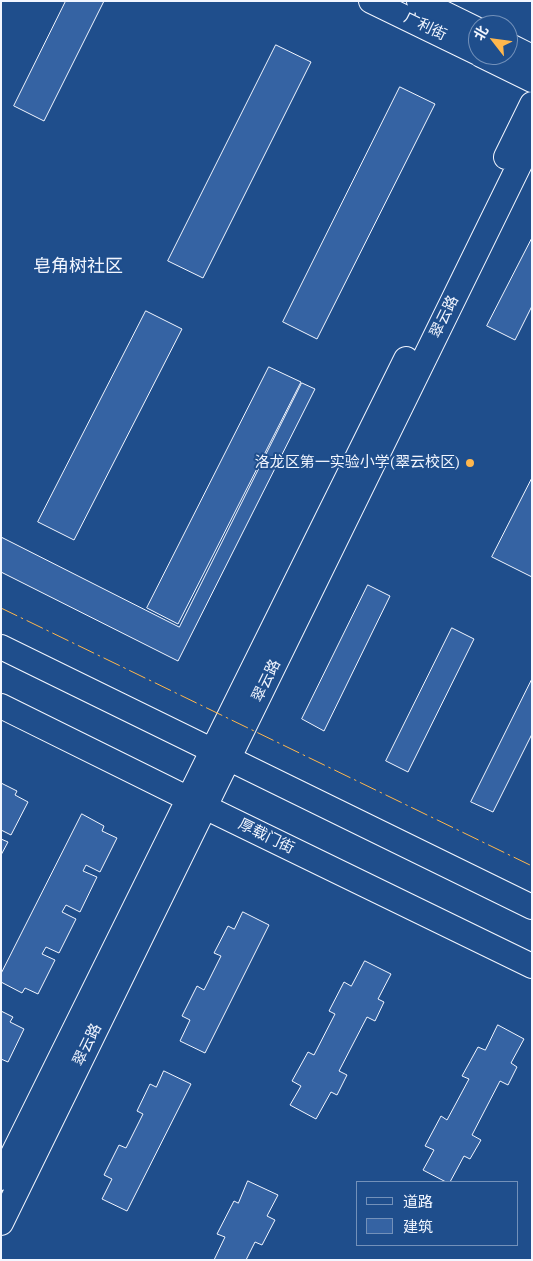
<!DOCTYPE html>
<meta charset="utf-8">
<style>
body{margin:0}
#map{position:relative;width:533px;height:1261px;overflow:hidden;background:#1f4e8c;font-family:"Source Serif 4","Noto Sans SC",serif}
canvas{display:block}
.frame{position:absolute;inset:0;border:2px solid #f2f6ff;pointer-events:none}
.legend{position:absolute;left:356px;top:1181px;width:162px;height:65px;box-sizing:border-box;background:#1f4e8c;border:1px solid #7391ba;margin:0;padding:6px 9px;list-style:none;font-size:15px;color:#f2f6ff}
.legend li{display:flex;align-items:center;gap:10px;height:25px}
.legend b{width:25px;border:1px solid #7391ba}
.north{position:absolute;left:468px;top:15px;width:50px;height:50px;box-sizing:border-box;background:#1f4e8c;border:1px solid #7391ba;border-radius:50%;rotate:300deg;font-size:14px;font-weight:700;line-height:20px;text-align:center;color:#f2f6ff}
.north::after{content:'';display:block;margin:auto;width:18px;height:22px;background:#ffb74d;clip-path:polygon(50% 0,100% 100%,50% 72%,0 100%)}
</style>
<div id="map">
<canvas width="533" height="1261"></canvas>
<div class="frame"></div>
<ul class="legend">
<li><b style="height:6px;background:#1f4e8c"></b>道路</li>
<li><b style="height:14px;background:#3563a3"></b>建筑</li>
</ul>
<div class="north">北</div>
</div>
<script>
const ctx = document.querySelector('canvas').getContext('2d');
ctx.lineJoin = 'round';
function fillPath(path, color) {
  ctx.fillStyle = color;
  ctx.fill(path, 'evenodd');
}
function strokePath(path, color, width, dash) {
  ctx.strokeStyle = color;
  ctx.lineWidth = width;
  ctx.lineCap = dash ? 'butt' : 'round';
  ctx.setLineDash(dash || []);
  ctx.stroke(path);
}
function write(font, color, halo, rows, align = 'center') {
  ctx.font = font + ' "Source Serif 4","Noto Sans SC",serif';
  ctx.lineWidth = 4;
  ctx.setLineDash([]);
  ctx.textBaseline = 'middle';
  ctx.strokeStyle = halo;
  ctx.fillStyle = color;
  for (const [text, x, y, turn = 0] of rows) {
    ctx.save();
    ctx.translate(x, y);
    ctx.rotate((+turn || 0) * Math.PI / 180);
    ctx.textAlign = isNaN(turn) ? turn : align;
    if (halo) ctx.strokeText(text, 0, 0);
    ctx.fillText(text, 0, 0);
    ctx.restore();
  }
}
const building = new Path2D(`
 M66 1H104L44 121 14 106Z
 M276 45 311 62 203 278 168 261Z
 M400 87 435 104 317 339 283 322Z
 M532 238V306L515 340 487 326Z
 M146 311 182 329 74 540 38 522Z
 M269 367 301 382 178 624 147 608Z
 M302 383 315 389 178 661 1 572V537L179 627Z
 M532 478V577L492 557Z
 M368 585 390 596 324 731 302 719Z
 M452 628 474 639 408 772 386 761Z
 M532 679V734L493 812 471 802Z
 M1 783 17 791 15 795 28 802 11 835 1 830Z
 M82 814 104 826 102 831 117 838 100 872 86 865 83 871 97 877 80 912 66 905 62 912 76 919 59 953 46 947 42 954 55 960 38 994 25 988 22 993 1 982V974Z
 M1 839 8 842 1 855Z
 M243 912 269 925 205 1053 180 1041 190 1020 182 1016 197 986 204 990 221 956 214 953 228 926 234 929Z
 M365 961 391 974 378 999 384 1002 375 1021 367 1017 339 1071 347 1075 337 1095 331 1092 316 1119 290 1105 301 1086 292 1081 308 1052 314 1055 335 1014 329 1011 344 982 351 986Z
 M1 1011 13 1017 10 1022 24 1029 8 1062 1 1059Z
 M498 1025 524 1039 511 1063 517 1067 508 1085 500 1081 472 1135 481 1140 470 1159 464 1156 450 1182H446L423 1170 434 1150 425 1146 441 1116 447 1120 469 1079 462 1076 478 1047 485 1050Z
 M164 1071 191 1084 127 1211 102 1199 112 1179 104 1175 119 1145 126 1148 143 1114 137 1111 150 1084 156 1087Z
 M248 1181 278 1195 267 1216 275 1220 262 1245 255 1242 246 1260H214L225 1237 217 1234 234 1201 238 1203Z`);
fillPath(building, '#3563a3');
strokePath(building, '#f2f6ff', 1);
const secondary = new Path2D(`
 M371 1 478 53
 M419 1 478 30
 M508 45 532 57
 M481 55 532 80
 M506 157 532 104
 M1 647 532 907
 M1 706 205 807 532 966
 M1 1178 406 359
 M1 1223 532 139`);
strokePath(secondary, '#f2f6ff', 26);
strokePath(secondary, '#1f4e8c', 24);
strokePath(new Path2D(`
 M1 608 532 866`), '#ffb74d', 1, [18, 4, 2.5, 4]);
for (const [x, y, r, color] of [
 [470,463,5,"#ffb74d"]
]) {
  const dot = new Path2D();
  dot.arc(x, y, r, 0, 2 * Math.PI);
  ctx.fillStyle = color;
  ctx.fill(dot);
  strokePath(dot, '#1f4e8c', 2);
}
write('15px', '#f2f6ff', '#1f4e8c', [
 ["广利街",425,27,26],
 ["翠云路",445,317,-64],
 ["翠云路",267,681,-64],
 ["厚载门街",266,837,26],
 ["翠云路",88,1045,-64]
]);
write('15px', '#f2f6ff', '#1f4e8c', [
 ["洛龙区第一实验小学(翠云校区)",460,463]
], 'right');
write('18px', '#f2f6ff', '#1f4e8c', [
 ["皂角树社区",78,267]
]);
</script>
